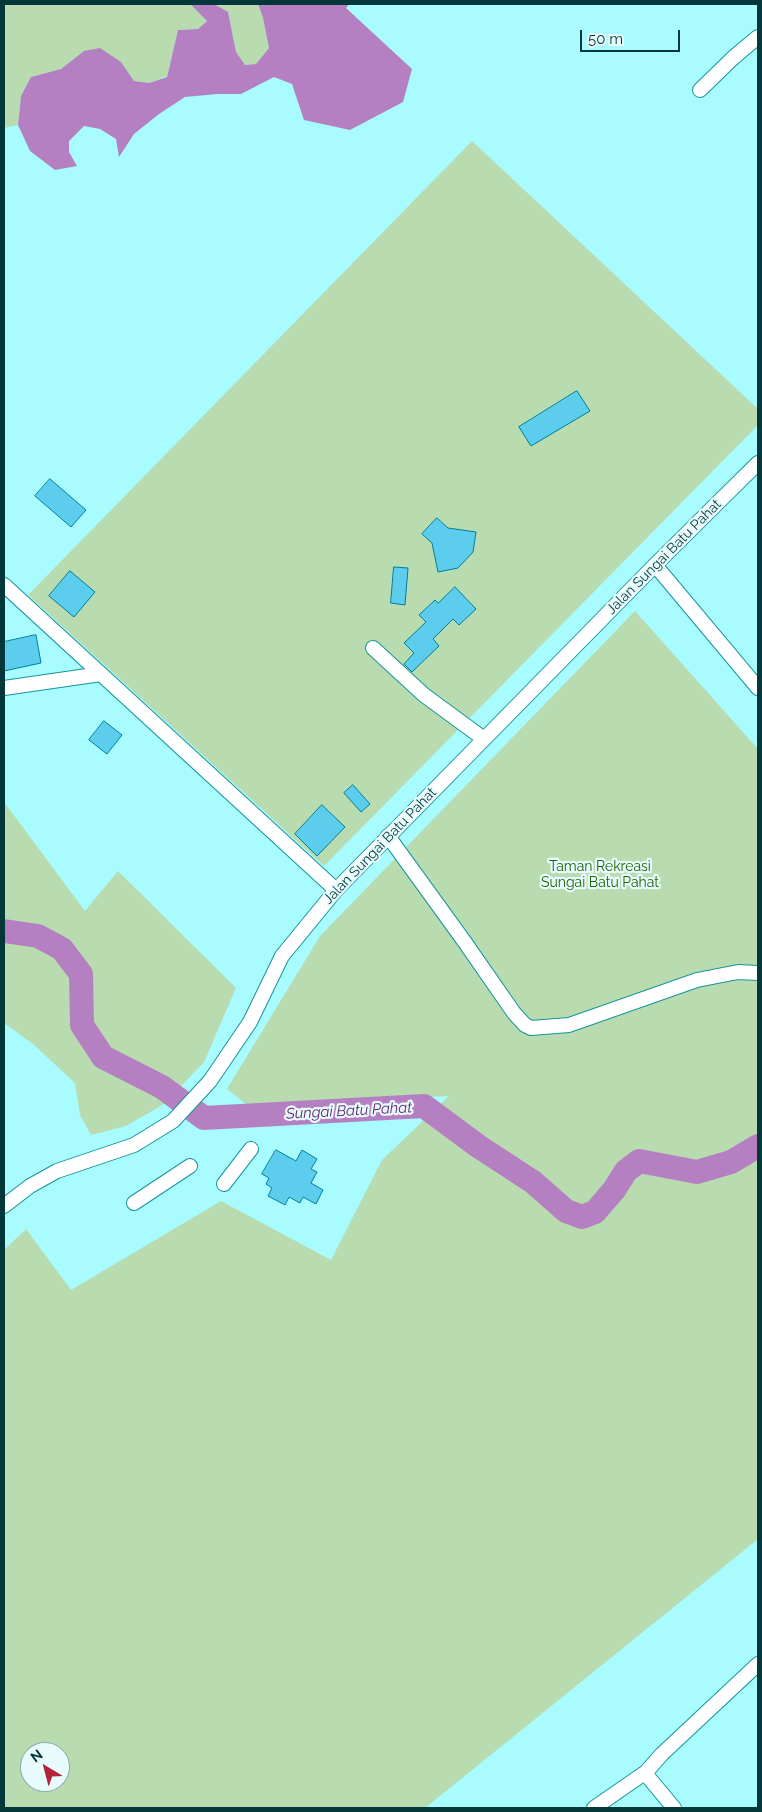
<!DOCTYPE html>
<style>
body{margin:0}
#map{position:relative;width:762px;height:1812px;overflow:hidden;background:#a8fbff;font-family:Raleway,sans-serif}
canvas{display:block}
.frame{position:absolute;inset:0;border:5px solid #033739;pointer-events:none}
.north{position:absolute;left:20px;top:1742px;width:50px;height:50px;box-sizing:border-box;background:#e8fbfc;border:1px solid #8cadae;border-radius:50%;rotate:323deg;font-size:14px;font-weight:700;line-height:20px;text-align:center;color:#033739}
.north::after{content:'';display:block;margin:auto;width:18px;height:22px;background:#b52338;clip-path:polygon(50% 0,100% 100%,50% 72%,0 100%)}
.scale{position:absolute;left:580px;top:30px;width:100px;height:22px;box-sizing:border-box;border:2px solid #033739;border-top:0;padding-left:6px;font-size:15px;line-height:18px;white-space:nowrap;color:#033739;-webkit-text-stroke:4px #e8fbfc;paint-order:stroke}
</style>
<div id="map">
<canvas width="762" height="1812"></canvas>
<div class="frame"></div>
<div class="north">N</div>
<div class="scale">50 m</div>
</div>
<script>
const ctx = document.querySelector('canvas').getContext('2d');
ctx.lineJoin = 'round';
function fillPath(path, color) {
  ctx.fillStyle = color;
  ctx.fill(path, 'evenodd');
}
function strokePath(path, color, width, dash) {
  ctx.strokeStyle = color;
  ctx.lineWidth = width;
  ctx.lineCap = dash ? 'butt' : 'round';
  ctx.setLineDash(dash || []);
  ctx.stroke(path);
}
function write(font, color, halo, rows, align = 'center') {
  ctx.font = font + ' Raleway,sans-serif';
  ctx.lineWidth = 4.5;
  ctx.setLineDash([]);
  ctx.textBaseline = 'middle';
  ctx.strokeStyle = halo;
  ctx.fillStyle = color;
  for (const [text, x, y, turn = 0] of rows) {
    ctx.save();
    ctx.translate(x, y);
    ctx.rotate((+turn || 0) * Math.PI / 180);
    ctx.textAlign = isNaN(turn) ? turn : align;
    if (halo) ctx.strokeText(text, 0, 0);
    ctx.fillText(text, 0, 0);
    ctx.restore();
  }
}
fillPath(new Path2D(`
 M4 4H193L191 5 207 21 198 29 178 30 167 76 149 83 134 81 121 62 84 51 61 69 31 77 21 96 18 125 4 128Z
 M214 4H258L263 18 269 48 256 64 244 65 236 52 228 13Z
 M472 141 758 409V425L324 866 28 595Z
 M635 611 758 749V1539L425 1808H4V1250L26 1229 71 1290 221 1201 331 1260 382 1160 449 1096 246 1104 227 1089 320 936ZM30 1752H60V1782H30Z
 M4 802 85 911 118 871 236 988 204 1062 164 1104 126 1126 91 1135 80 1115 75 1083 33 1044 4 1023Z`), '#b8dbb0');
fillPath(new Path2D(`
 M193 4H214L228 12 236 52 245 65 256 64 269 48 263 18 258 4H349L346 8 412 69 403 102 350 130 304 120 292 84 274 77 241 94H217L185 97 159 114 134 134 119 157 116 139 100 129 84 126 69 141V152L77 166 55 170 30 151 18 125 21 96 31 77 61 69 84 51 100 48 121 62 134 81 149 83 167 77 178 30 198 29 207 21 191 5Z`), '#b580c2');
strokePath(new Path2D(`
 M4 931 38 936 62 949 81 974 82 1025 103 1057 162 1087 204 1118 424 1106 478 1146 533 1182 566 1211 582 1217 595 1212 614 1190 626 1171 639 1161 697 1172 731 1162 758 1146`), '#b580c2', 24);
const building = new Path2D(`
 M577 391 590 411 531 446 519 427Z
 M50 479 86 510 71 527 35 496Z
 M437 518 448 528 476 532 473 552 458 568 438 572 432 543 422 534Z
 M394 567 408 568 405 605 391 603Z
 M70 571 95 592 74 617 49 596Z
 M455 587 476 609 459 625 453 619 433 639 439 646 412 672 404 664 414 653 404 643 426 622 419 615 435 600 438 603Z
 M36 635 41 663 4 671V642Z
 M104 721 122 735 107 754 89 740Z
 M353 785 370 804 361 812 344 793Z
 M322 805 345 827 317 856 295 834Z
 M276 1150 296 1161 302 1150 317 1159 311 1169 317 1172 311 1183 323 1190 316 1204 303 1197 300 1203 289 1197 285 1205 268 1196 272 1188 266 1184 269 1178 262 1174Z`);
fillPath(building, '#5dcded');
strokePath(building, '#007f9a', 1);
const minor = new Path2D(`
 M700 90 734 57 758 37
 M655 565 758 688
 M4 585 336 890
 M373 648 424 695 484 739
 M4 688 101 674
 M388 836 464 941 514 1013 525 1025 531 1028 569 1025 697 980 738 972 758 973
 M224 1184 251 1149
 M134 1203 190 1166
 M4 1206 30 1186 57 1171 134 1145 173 1121 210 1081 250 1022 282 956 336 890 655 565 758 463
 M594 1808 646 1772
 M674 1808 649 1778 646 1772 662 1754 758 1664`);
strokePath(minor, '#14959b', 16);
strokePath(minor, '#fff', 14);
write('14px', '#033739', '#e8fbfc', [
 ["Jalan Sungai Batu Pahat",664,557,-45],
 ["Jalan Sungai Batu Pahat",380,846,-46]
]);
write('14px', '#1f6603', '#e8fbfc', [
 ["Taman Rekreasi",600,867],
 ["Sungai Batu Pahat",600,883]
]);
write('italic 15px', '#601f6e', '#e8fbfc', [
 ["Sungai Batu Pahat",349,1111,-3]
]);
</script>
